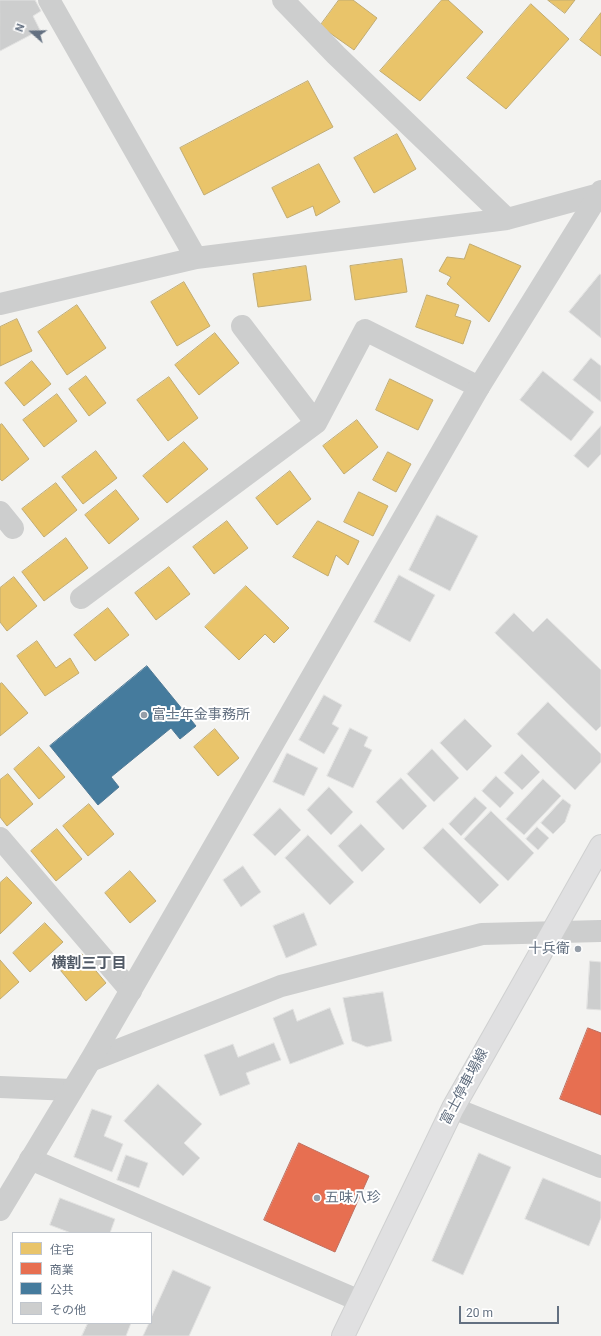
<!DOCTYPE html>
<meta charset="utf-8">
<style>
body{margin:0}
#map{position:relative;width:601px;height:1336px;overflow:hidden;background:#f3f3f1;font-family:Roboto,"Noto Sans JP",sans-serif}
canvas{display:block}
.legend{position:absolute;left:12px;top:1232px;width:140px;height:92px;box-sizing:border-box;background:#fff;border:1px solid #c1c6cd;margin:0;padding:5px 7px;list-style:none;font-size:12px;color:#637081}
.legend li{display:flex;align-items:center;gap:8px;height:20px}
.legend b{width:20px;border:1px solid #c1c6cd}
.north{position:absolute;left:12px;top:12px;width:40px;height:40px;-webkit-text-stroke:3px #fff;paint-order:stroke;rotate:290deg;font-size:11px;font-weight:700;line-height:16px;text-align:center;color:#637081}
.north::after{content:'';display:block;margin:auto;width:14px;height:18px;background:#637081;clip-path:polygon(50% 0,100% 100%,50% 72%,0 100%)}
.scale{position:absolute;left:459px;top:1306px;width:100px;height:18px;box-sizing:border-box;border:2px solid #637081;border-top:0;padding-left:5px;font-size:12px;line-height:14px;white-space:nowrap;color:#637081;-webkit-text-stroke:3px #fff;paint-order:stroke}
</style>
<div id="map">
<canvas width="601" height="1336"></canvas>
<ul class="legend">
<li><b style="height:11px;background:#e9c46a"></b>住宅</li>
<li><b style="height:11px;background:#e76f51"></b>商業</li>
<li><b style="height:11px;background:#457b9d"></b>公共</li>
<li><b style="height:11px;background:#cdcece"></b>その他</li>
</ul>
<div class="north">N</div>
<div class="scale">20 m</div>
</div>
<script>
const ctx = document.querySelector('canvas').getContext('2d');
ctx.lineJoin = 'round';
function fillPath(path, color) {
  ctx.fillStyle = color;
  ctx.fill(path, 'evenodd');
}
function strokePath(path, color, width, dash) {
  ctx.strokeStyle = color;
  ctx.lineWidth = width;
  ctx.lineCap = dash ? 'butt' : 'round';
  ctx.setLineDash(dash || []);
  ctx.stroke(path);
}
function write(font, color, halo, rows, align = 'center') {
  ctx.font = font + ' Roboto,"Noto Sans JP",sans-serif';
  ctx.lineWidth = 4;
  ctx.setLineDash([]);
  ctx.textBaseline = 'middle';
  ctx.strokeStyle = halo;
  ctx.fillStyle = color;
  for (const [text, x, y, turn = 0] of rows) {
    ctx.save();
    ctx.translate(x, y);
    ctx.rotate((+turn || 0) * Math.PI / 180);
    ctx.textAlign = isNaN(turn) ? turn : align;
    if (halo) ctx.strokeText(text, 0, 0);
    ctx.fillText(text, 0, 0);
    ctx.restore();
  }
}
const homes = new Path2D(`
 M339 0H353L377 18 354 50 320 26Z
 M442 0H448L483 32 420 101 380 71Z
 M548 0H575L565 13Z
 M531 4 569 39 506 109 467 78Z
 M601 13V56L580 40Z
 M308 81 333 127 204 195 180 148Z
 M397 134 416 169 374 193 354 158Z
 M319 164 340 202 316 216 313 206 287 218 272 188Z
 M470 244 521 266 489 322 447 284 451 277 439 271 447 257 464 259Z
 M402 259 407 292 355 300 350 266Z
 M306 266 311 300 258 307 253 274Z
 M184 282 210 326 177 346 151 302Z
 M427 295 459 305 455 316 471 321 463 344 416 327Z
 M77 305 106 348 67 375 38 332Z
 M17 319 32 351 0 366V327Z
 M215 333 239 363 199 395 175 365Z
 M32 361 51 384 24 406 5 383Z
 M86 376 106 403 89 416 69 389Z
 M169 377 198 418 168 441 137 400Z
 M390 379 433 400 418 430 376 410Z
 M57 394 77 421 44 447 23 420Z
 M357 420 378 447 344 474 323 446Z
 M2 424 29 459 2 481 0 479V425Z
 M184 442 208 469 167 503 143 476Z
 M96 451 117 478 83 504 62 477Z
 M388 452 411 464 396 492 373 480Z
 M290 471 311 499 277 525 256 498Z
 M56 483 77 510 44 537 22 509Z
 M116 490 139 519 109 544 85 515Z
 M359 492 388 506 373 536 344 522Z
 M227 521 248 548 214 574 193 547Z
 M318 521 359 541 348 565 336 555 328 576 293 557Z
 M66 538 88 568 44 601 22 572Z
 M169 567 190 594 156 620 135 593Z
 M14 577 37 606 7 631 0 622V588Z
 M246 586 289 628 274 643 265 634 239 660 205 627Z
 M108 608 129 635 95 661 74 635Z
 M37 641 56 668 70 658 79 673 45 696 17 656Z
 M2 683 28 713 0 736V684Z
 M215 729 239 758 218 776 194 747Z
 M39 747 65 777 39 799 14 769Z
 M8 774 33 804 7 826 0 817V780Z
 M89 804 114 834 88 856 63 826Z
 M57 829 82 859 56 881 31 851Z
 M130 871 156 901 130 923 105 893Z
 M7 877 32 903 0 934V883Z
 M45 923 63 942 30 972 13 953Z
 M82 954 106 983 86 1001 61 971Z
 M0 960 19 982 0 999Z`);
fillPath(homes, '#e9c46a');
strokePath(homes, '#c1ab71', 1);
const shops = new Path2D(`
 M588 1028 601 1033V1115L560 1099Z
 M299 1143 369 1176 335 1252 264 1220Z`);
fillPath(shops, '#e76f51');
strokePath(shops, '#bf6f5f', 1);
const public = new Path2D(`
 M147 666 196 726 180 739 171 728 111 777 119 787 98 805 50 746Z`);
fillPath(public, '#457b9d');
strokePath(public, '#4e7895', 1);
const building = new Path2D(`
 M0 0H35L41 11 33 16 40 30 0 51Z
 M600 274 601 275V338L569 312Z
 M591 358 601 366V402L573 380Z
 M543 371 594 412 571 441 520 400Z
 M601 426V454L588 468 574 456Z
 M437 515 478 536 450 591 409 570Z
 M399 575 435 595 410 642 374 622Z
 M514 613 533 632 547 618 601 670V726L596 731 495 633Z
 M324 695 342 705 332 724 339 728 324 754 299 740Z
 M548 702 601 754V762L575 790 517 734Z
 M465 719 492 746 467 771 440 743Z
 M350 728 368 737 364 746 372 750 353 788 327 776Z
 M432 749 459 778 434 802 407 774Z
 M287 753 318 768 304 796 273 782Z
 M522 754 540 772 522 790 504 773Z
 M496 776 514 793 500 808 482 791Z
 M401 778 427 806 403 830 376 802Z
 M543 779 561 796 524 835 506 819Z
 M329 787 353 812 331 835 307 810Z
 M475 797 487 808 461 836 449 824Z
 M563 799 571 805 565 822 553 834 541 823Z
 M280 808 301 830 275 856 253 835Z
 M491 811 534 853 508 881 464 839Z
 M361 824 385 849 362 872 338 846Z
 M537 827 549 838 538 850 526 839Z
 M443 828 499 885 480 904 423 848Z
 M308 835 354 882 330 905 285 858Z
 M243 866 261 892 241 907 223 880Z
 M304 913 317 945 286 958 273 926Z
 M590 961 601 962V1010L587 1009Z
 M383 992 392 1041 367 1047 352 1041 343 998Z
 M330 1008 344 1044 290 1064 273 1018 293 1009 297 1021Z
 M274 1043 281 1060 246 1073 250 1084 220 1096 204 1055 233 1044 238 1057Z
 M158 1084 202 1124 184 1143 200 1158 183 1176 124 1121Z
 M92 1109 112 1116 104 1136 123 1144 112 1172 74 1157Z
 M479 1153 511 1167 463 1275 432 1261Z
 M126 1155 148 1163 139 1188 117 1180Z
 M543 1178 601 1202V1218L589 1246 525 1219Z
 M60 1198 115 1219 110 1233H71L50 1225Z
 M173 1270 211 1287 189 1336H143L149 1323H151V1318Z
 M88 1323H131L126 1336H82Z`);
fillPath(building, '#cdcece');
strokePath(building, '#e2e2e1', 1);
const secondary = new Path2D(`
 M343 1336 453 1108 601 846`);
strokePath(secondary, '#cfd0d0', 24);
strokePath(new Path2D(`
 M49 0 196 258
 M283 0 336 55 507 219
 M0 304 196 258 507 219 599 194 601 191
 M242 326 316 423
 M0 512 13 528
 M81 598 316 423 365 330 479 387
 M0 838 131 991
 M90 1061 281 986 482 934 601 931
 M0 1087 72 1090
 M453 1108 601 1167
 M30 1159 360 1301`), '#cdcece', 22);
strokePath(new Path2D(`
 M0 1210 90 1061 479 387 599 194`), '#cdcece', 22);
strokePath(secondary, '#e0e0e1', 22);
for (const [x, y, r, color] of [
 [144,715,4,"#959ea8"],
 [578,949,4,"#959ea8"],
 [317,1198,4,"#959ea8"]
]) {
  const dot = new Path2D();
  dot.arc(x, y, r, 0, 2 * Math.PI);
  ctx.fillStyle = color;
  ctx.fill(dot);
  strokePath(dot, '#fff', 1.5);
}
write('14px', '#637081', '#fff', [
 ["富士年金事務所",152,715],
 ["十兵衛",570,949,"right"],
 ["五味八珍",325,1198]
], 'left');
write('14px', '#637081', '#fff', [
 ["富士停車場線",465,1087,-62]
]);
write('bold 15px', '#515a66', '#fff', [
 ["横割三丁目",89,964]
]);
</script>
